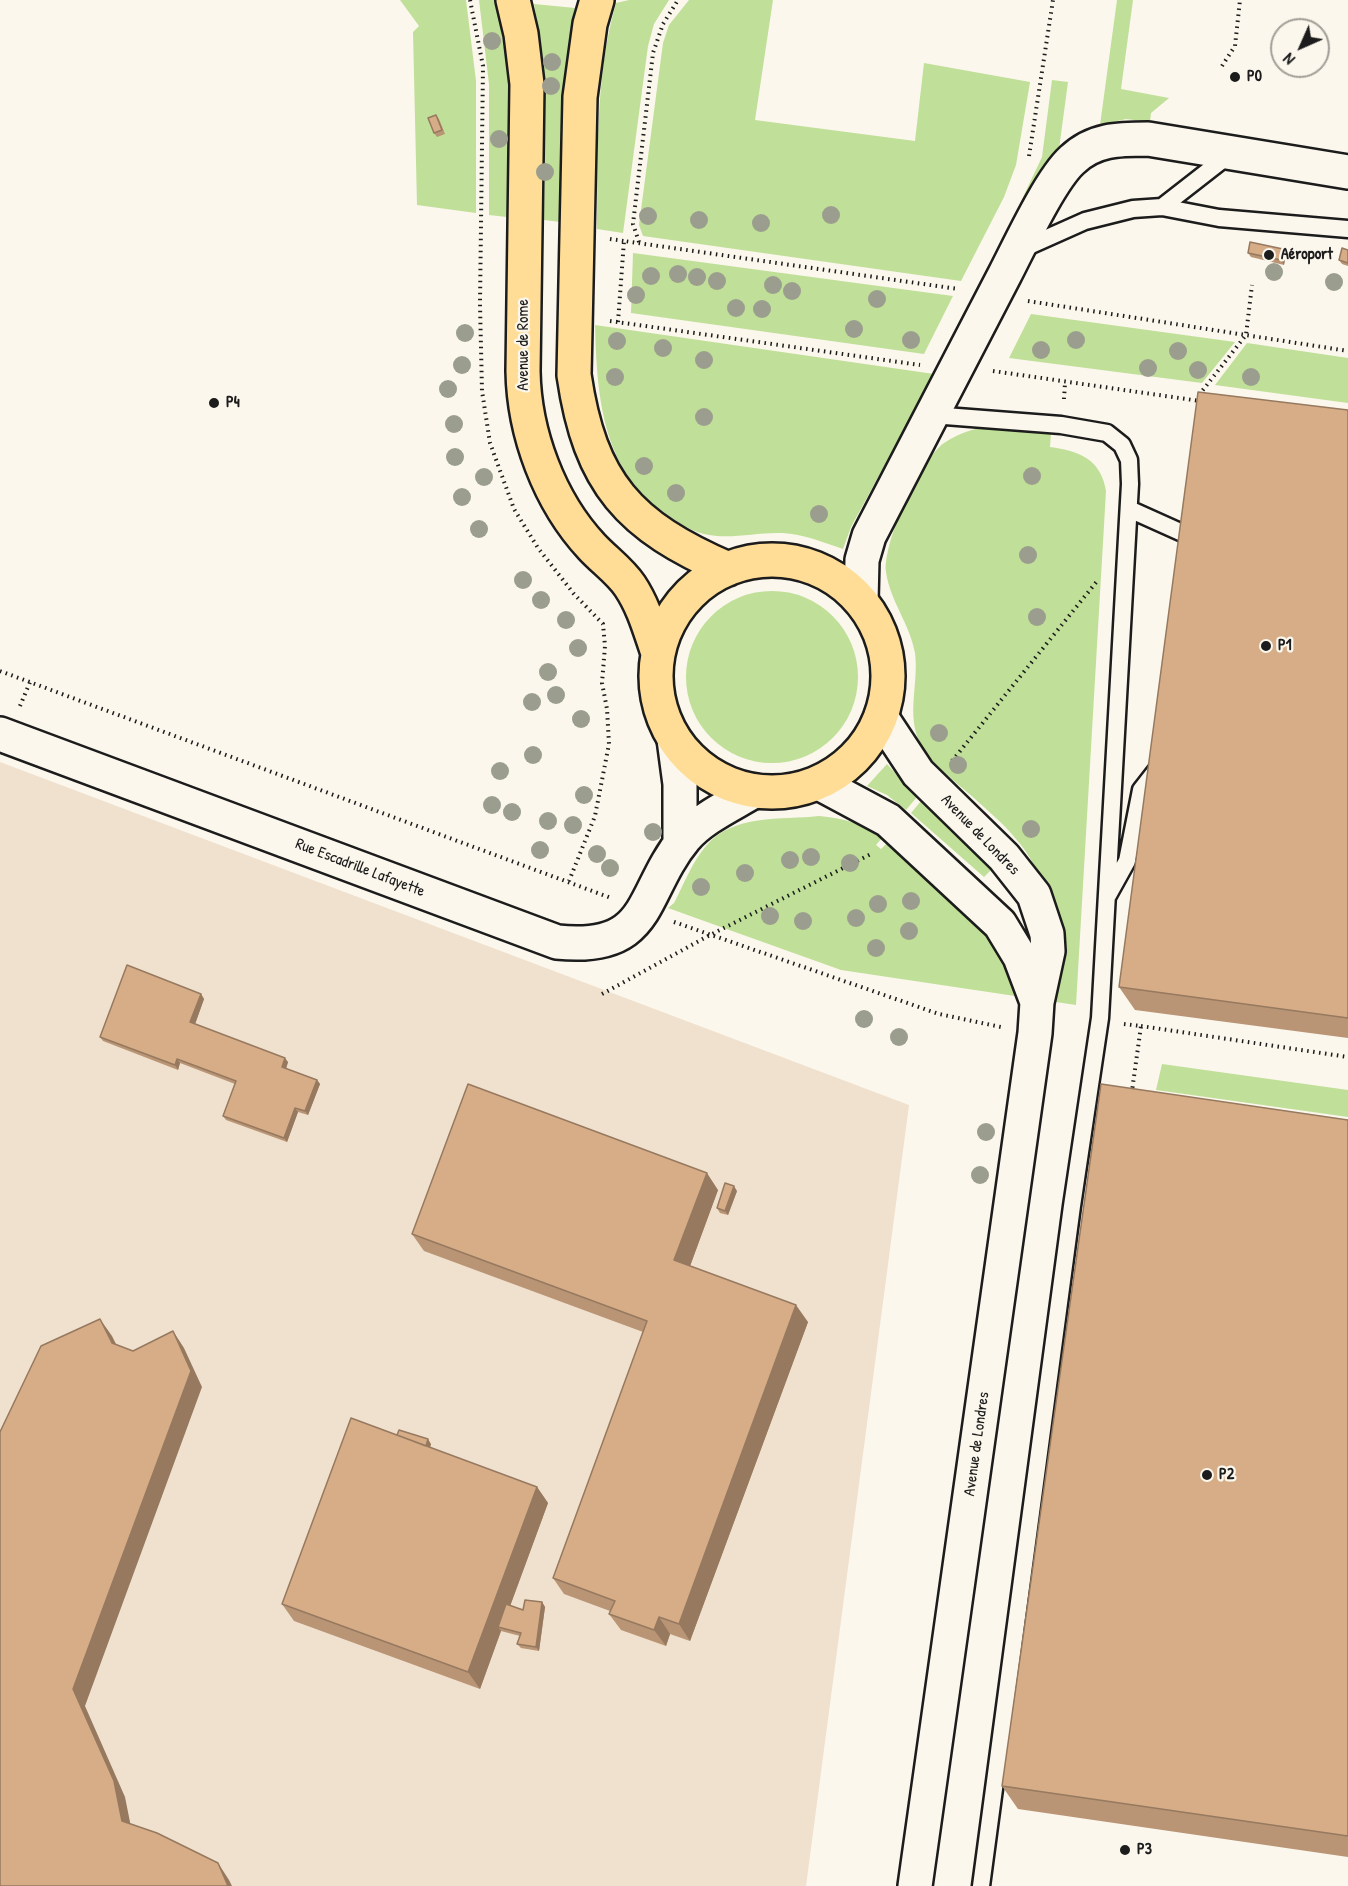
<!DOCTYPE html>
<meta charset="utf-8">
<style>
body{margin:0}
#map{position:relative;width:1348px;height:1886px;overflow:hidden;background:#fbf7ec;font-family:"Patrick Hand",sans-serif}
canvas{display:block}
.north{position:absolute;left:1270px;top:18px;width:60px;height:60px;box-sizing:border-box;background:#fbf7ec;border:2px solid #a29f99;border-radius:50%;rotate:225deg;font-size:16px;font-weight:700;line-height:24px;text-align:center;color:#1c1c1c}
.north::after{content:'';display:block;margin:auto;width:21px;height:27px;background:#1c1c1c;clip-path:polygon(50% 0,100% 100%,50% 72%,0 100%)}
</style>
<div id="map">
<canvas width="1348" height="1886"></canvas>
<div class="north">N</div>
</div>
<script>
const ctx = document.querySelector('canvas').getContext('2d');
ctx.lineJoin = 'round';
function fillPath(path, color) {
  ctx.fillStyle = color;
  ctx.fill(path, 'evenodd');
}
function strokePath(path, color, width, dash) {
  ctx.strokeStyle = color;
  ctx.lineWidth = width;
  ctx.lineCap = dash ? 'butt' : 'round';
  ctx.setLineDash(dash || []);
  ctx.stroke(path);
}
function write(font, color, halo, rows, align = 'center') {
  ctx.font = font + ' "Patrick Hand",sans-serif';
  ctx.lineWidth = 4.5;
  ctx.setLineDash([]);
  ctx.textBaseline = 'middle';
  ctx.strokeStyle = halo;
  ctx.fillStyle = color;
  for (const [text, x, y, turn = 0] of rows) {
    ctx.save();
    ctx.translate(x, y);
    ctx.rotate((+turn || 0) * Math.PI / 180);
    ctx.textAlign = isNaN(turn) ? turn : align;
    if (halo) ctx.strokeText(text, 0, 0);
    ctx.fillText(text, 0, 0);
    ctx.restore();
  }
}
fillPath(new Path2D(`
 M0 762 909 1105 806 1886H0Z`), '#f0e1ce');
fillPath(new Path2D(`
 M400 0H466L476 81V213L417 205 413 32 419 26Z
 M479 0H496L508 72 507 217 489 215V84Z
 M629 0H669L654 24 648 46 623 233 597 229C598 153 595 77 616 3Z
 M689 0H773L755 120 915 141 924 63 1030 82 1016 165 1004 197 961 281 643 236 639 225 663 43 669 25Z
 M1117 0H1133L1121 89 1169 98 1151 113 1150 122 1126 119 1100 125Z
 M534 4 575 8 562 100 560 222 544 220C545 147 548 76 534 4Z
 M1052 80 1068 82 1059 149 1044 168 1017 216 1015 214 1042 157Z
 M633 253 953 296 924 354 631 313Z
 M1031 314 1235 342 1202 383 1009 358Z
 M595 325 934 374 851 527 843 549C822 542 804 534 782 533 755 532 730 540 704 534 688 530 674 520 661 510 601 466 597 393 595 325Z
 M1247 343 1348 358V403L1215 385Z
 M995 425 1051 433 1050 447C1079 451 1101 459 1106 491L1076 1005 1056 1002C1057 989 1061 974 1059 961 1056 921 1044 870 1016 839 1004 824 988 811 974 798 956 782 931 765 920 743 906 715 919 683 915 653 910 624 890 601 886 572 883 542 920 460 944 443 960 432 977 428 995 425Z
 M686 677a86 86 0 1 1 172 0a86 86 0 1 1-172 0Z
 M887 764 917 797 906 810 887 795 867 786Z
 M921 801 991 865 992 869 984 877 911 813Z
 M819 816C843 818 863 823 882 838L876 845 881 849 887 843 990 936C1003 953 1014 974 1015 996L841 970 668 908 674 903C684 884 692 862 706 846 732 814 781 820 819 816Z
 M1162 1064 1348 1090V1117L1156 1090Z`), '#c0df98');
const lane = new Path2D(`
 M1162 207 1230 154
 M1020 250 1085 221 1133 209 1162 207 1219 218 1348 229
 M932 415 1061 425 1107 433 1122 445 1129 460 1130 484 1100 1018 1072 1206 981 1886
 M1129 509 1198 540
 M1107 897 1127 861 1141 790 1159 767`);
const street = new Path2D(`
 M861 601 862 560 869 536C914 449 960 361 1005 274 1020 245 1050 180 1072 160 1094 139 1119 139 1148 139L1348 172
 M881 717 918 773 1004 857 1034 895 1047 934 1048 951 1037 1002 1035 1033 915 1886
 M0 734 557 942C654 952 639 893 685 838 702 818 731 805 754 791
 M674 739 680 784V844
 M819 783 888 820 1000 924 1020 957 1037 1002`);
const primary = new Path2D(`
 M513 0 521 34 527 84 523 371C524 433 549 501 592 547 604 560 620 571 630 586 644 607 650 630 658 653
 M597 0 590 24 580 97 574 375C590 484 629 526 728 569
 M656 676a116 116 0 1 1 232 0a116 116 0 1 1-232 0Z`);
strokePath(lane, '#1c1c1c', 21);
strokePath(street, '#1c1c1c', 38);
strokePath(primary, '#1c1c1c', 38);
strokePath(new Path2D(`
 M470 0 483 66 480 304 482 391 490 443 514 509 538 548 574 594 603 624 605 646 602 683 607 709 609 744 595 816 569 881
 M1222 66 1235 46 1240 0
 M1029 156 1053 0
 M610 239 624 241
 M639 242 633 224 653 53 663 24 678 0
 M1028 301 1348 351
 M610 321 920 365
 M618 322 624 241 958 289
 M993 371 1200 401
 M1199 395 1246 335 1252 285
 M1064 399 1065 383
 M0 671 611 898
 M20 706 30 682
 M952 761 1098 580
 M674 922 939 1014 1001 1027
 M602 994 710 935 873 853
 M1124 1024 1141 1026 1132 1091
 M1141 1026 1348 1057`), '#1c1c1c', 4, [1.5, 4.5]);
strokePath(lane, '#fbf7ec', 16);
strokePath(street, '#fbf7ec', 33);
strokePath(primary, '#ffdd96', 33);
ctx.fillStyle = '#9b9e8e';
for (const [x, y] of [
 [492,41],
 [552,62],
 [551,86],
 [499,139],
 [545,172],
 [831,215],
 [648,216],
 [699,220],
 [761,223],
 [1274,272],
 [678,274],
 [651,276],
 [697,277],
 [717,281],
 [1334,282],
 [773,285],
 [792,291],
 [636,295],
 [877,299],
 [736,308],
 [762,309],
 [854,329],
 [465,333],
 [911,340],
 [1076,340],
 [617,341],
 [663,348],
 [1041,350],
 [1178,351],
 [704,360],
 [462,365],
 [1148,368],
 [1198,370],
 [615,377],
 [1251,377],
 [448,389],
 [704,417],
 [454,424],
 [455,457],
 [644,466],
 [1032,476],
 [484,477],
 [676,493],
 [462,497],
 [819,514],
 [479,529],
 [1028,555],
 [523,580],
 [541,600],
 [1037,617],
 [566,620],
 [578,648],
 [548,672],
 [556,695],
 [532,702],
 [581,719],
 [939,733],
 [533,755],
 [958,765],
 [500,771],
 [584,795],
 [492,805],
 [512,812],
 [548,821],
 [573,825],
 [1031,829],
 [653,832],
 [540,850],
 [597,854],
 [811,857],
 [790,860],
 [850,863],
 [610,868],
 [745,873],
 [701,887],
 [911,901],
 [878,904],
 [770,916],
 [856,918],
 [803,921],
 [909,931],
 [876,948],
 [864,1019],
 [899,1037],
 [986,1132],
 [980,1175]
]) {
  ctx.beginPath();
  ctx.arc(x, y, 9, 0, 2 * Math.PI);
  ctx.fill();
}
fillPath(new Path2D(`
 M436 115 439 119 445 134 437 137 434 133Z
 M1348 250V266L1342 264 1339 260Z
 M1248 253H1286L1284 265 1251 257Z
 M1348 410V1038L1135 1010 1119 987Z
 M201 994 204 999 195 1024 288 1062 286 1069 317 1080 320 1084 308 1115 298 1112 287 1142 226 1120 223 1116 235 1084 180 1063 178 1070 103 1041 100 1037Z
 M1348 1120V1857L1018 1809 1002 1786Z
 M718 1190 690 1266 808 1322 690 1641 670 1634 666 1646 621 1630 609 1614 610 1611 564 1594 553 1578 643 1332 424 1251 412 1234Z
 M737 1191 728 1215 720 1213 717 1208Z
 M397 1435 431 1444 430 1448 537 1487 548 1503 510 1606 523 1610 542 1602 545 1607 539 1651 521 1648 517 1644 520 1636 501 1631 480 1689 294 1621 282 1604Z`), '#b99575');
fillPath(new Path2D(`
 M1283 249 1286 253 1284 265 1281 260Z
 M201 994 204 999 194 1027 190 1022Z
 M285 1058 288 1062 285 1072 282 1067Z
 M177 1059 180 1063 178 1070 175 1065Z
 M317 1080 320 1084 308 1115 305 1111Z
 M295 1108 298 1112 287 1142 284 1138Z
 M707 1173 718 1190 686 1277 674 1260Z
 M734 1186 737 1191 728 1215 725 1211Z
 M796 1305 808 1322 690 1641 679 1624Z
 M100 1319 112 1336 124 1360 112 1343Z
 M173 1331 184 1348 202 1387 85 1706 125 1797 133 1837 122 1821 73 1689Z
 M428 1439 431 1444 426 1459 423 1454Z
 M537 1487 548 1503 502 1628 498 1627 501 1631 480 1689 468 1672Z
 M542 1602 545 1607 539 1651 536 1647Z
 M659 1617 670 1634 666 1646 654 1630Z
 M218 1863 229 1880 232 1886H228Z`), '#96795f');
const building = new Path2D(`
 M436 115 442 130 434 133 428 118Z
 M1250 242 1283 249 1281 260 1248 253Z
 M1342 248 1348 250V263L1339 260Z
 M1198 392 1348 410V1018L1119 987Z
 M127 965 201 994 190 1022 285 1058 282 1067 317 1080 305 1111 295 1108 284 1138 223 1116 236 1081 177 1059 175 1065 100 1037Z
 M468 1084 707 1173 674 1260 796 1305 679 1624 659 1617 654 1630 609 1614 615 1601 553 1578 647 1321 412 1234Z
 M1101 1084 1348 1120V1836L1002 1786Z
 M725 1183 734 1186 725 1211 717 1208Z
 M100 1319 112 1343 133 1351 173 1331 191 1371 73 1689 114 1781 122 1821 157 1833 218 1863 228 1886H0V1432L41 1346Z
 M351 1418 537 1487 468 1672 282 1604Z
 M399 1430 428 1439 426 1446 397 1435Z
 M525 1600 542 1602 536 1647 517 1644 521 1633 498 1627 506 1604 523 1610Z`);
fillPath(building, '#d7ad88');
strokePath(building, '#96795f', 1.5);
for (const [x, y, r, color] of [
 [1235,77,6,"#1c1c1c"],
 [1269,255,6,"#1c1c1c"],
 [214,403,6,"#1c1c1c"],
 [1266,646,6,"#1c1c1c"],
 [1207,1475,6,"#1c1c1c"],
 [1125,1850,6,"#1c1c1c"]
]) {
  const dot = new Path2D();
  dot.arc(x, y, r, 0, 2 * Math.PI);
  ctx.fillStyle = color;
  ctx.fill(dot);
  strokePath(dot, '#fbf7ec', 2);
}
write('bold 16px', '#1c1c1c', '#fbf7ec', [
 ["P0",1247,77],
 ["Aéroport",1281,255],
 ["P4",226,403],
 ["P1",1278,646],
 ["P2",1219,1475],
 ["P3",1137,1850]
], 'left');
write('16px', '#1c1c1c', '#fbf7ec', [
 ["Avenue de Rome",524,345,-90],
 ["Avenue de Londres",980,835,46],
 ["Rue Escadrille Lafayette",360,868,21],
 ["Avenue de Londres",977,1444,-82]
]);
</script>
